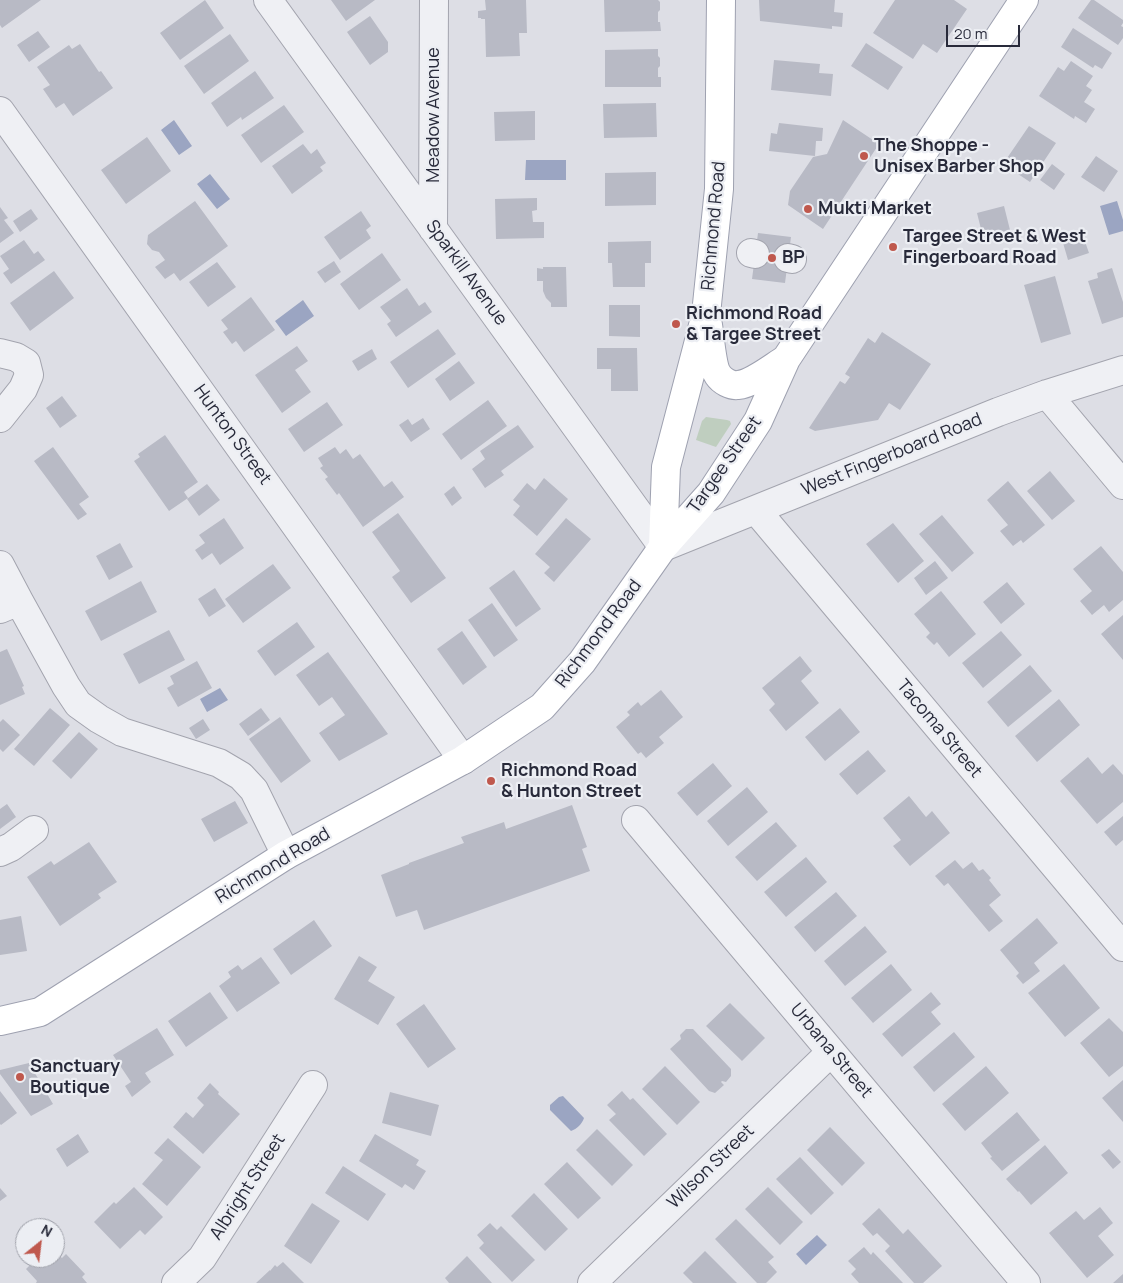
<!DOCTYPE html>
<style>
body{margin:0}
#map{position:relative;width:1123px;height:1283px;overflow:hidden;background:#dddee5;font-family:Manrope,sans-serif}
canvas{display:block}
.north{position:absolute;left:15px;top:1218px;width:50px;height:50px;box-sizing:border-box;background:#eceef3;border:1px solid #9ea0a9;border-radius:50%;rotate:29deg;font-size:14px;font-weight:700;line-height:20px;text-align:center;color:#282a3a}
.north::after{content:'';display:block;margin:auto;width:18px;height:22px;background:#bf584d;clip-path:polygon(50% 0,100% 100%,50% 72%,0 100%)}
.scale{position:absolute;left:946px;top:25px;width:74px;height:22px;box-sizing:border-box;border:2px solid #282a3a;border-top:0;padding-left:6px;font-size:15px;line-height:18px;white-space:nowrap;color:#282a3a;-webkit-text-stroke:4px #eceef3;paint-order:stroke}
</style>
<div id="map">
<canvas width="1123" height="1283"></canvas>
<div class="north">N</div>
<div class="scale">20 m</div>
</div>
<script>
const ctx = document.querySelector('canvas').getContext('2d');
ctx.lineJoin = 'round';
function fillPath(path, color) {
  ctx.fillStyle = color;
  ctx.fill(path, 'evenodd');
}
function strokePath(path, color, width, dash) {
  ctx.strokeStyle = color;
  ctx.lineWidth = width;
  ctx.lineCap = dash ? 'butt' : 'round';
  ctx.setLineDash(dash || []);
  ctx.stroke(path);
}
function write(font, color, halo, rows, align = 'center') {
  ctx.font = font + ' Manrope,sans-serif';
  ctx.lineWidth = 4.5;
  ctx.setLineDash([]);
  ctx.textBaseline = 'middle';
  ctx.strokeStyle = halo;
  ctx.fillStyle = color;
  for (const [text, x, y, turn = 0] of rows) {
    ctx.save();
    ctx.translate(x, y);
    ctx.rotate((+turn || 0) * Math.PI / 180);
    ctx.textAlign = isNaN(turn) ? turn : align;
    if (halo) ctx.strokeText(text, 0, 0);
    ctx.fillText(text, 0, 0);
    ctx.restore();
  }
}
fillPath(new Path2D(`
 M706 417 727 420 730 421 731 424 716 447 696 440 702 421Z`), '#bfcebf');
fillPath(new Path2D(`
 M174 120 192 146 179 155 161 130Z
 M526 160H566V180H525Z
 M210 174 230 199 217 209 197 184Z
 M1117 201 1123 220V231L1109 235 1100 206Z
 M303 300 314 316 286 336 275 321Z
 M220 688 228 700 207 712 200 699Z
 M563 1096 584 1118C582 1124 577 1129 571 1131L550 1110V1105L559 1097Z
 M817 1235 827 1245 806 1265 796 1254Z`), '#9ba5c2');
fillPath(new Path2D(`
 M0 0H41L2 28 0 25Z
 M205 0 224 28 180 60 160 33Z
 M331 0H375L346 21Z
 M485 0H526L527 33H519L520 56 486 57 485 19H481V18H478V11L486 10Z
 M604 0H658L660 2V10L658 12V22H660L661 31 605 32Z
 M759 0H835L834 12 843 13 842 27 832 26V29L760 21Z
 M895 0H954L967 9 937 53 923 44 913 59 873 33Z
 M1091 0H1094L1123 20V23L1121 26 1123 27V38L1118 45 1078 18Z
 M370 16 388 42V52L370 65 347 32Z
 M1073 28 1112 53 1102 69 1095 65 1093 68 1061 47Z
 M38 31 50 47 29 62 17 45Z
 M230 34 249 61 204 94 184 66Z
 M866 43 903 67 888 90 851 66Z
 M80 44 99 72 101 71 113 88 73 116 64 103 56 108 43 89 50 85 37 67 69 45 72 49Z
 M658 49V56L660 58V66L658 68V77H661V87H605V50Z
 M774 60 820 64 819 73 833 74 831 96 771 90Z
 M1071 61 1093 76 1086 86 1092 90 1084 102 1095 109 1086 123 1075 116 1074 119 1039 96 1058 67 1064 71Z
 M255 71 274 98 242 120 241 117 227 127 211 103Z
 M656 103 657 137 604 138 603 104Z
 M284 105 304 132 261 163 241 135Z
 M535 111V140L495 141 494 112Z
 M843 120 879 144 823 229 788 205 790 191 813 157 827 154Z
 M779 123 823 128 822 141H816L815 156 769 151 771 133 777 134Z
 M1029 126 1056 143 1030 182 1003 164Z
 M147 137 171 171 126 204 101 170Z
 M303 144 311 154 317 149 326 163 320 167 323 171 292 194 272 166Z
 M1096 156 1118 171 1104 192 1081 177Z
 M1052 164 1065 174 1054 190 1040 180Z
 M656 172V205L605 206V173Z
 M537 198V210L532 211 533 222H544V238L496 239 495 199Z
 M195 201 228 246 180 281 174 273 165 279 155 267 165 260 159 252 152 250 147 244 148 235Z
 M1004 206 1010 230 983 237 977 213Z
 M0 207 8 218 4 220 14 233 0 243Z
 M31 209 38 219 20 232 13 221Z
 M361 211 371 226 366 230 371 238 340 260 324 237Z
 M1081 230 1089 253 1068 260 1061 236Z
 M758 233 791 237 785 283 752 279Z
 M24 240 34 254 38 251 45 260 11 284 3 273 9 269 0 256Z
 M651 241V263H645V287H613L612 263H608V242Z
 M382 253 401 280 359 310 340 284Z
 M334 261 341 272 325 283 317 272Z
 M217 262 236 287 208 307 189 282Z
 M543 267H566L567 307H551V303L546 298 543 291V281H537V268L543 269Z
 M1112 268 1123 302V317L1102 324 1088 281 1098 278 1097 273Z
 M54 271 74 298 30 331 10 303Z
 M1055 276 1071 334 1041 343 1024 285Z
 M407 288 419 306 425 302 432 312 396 337 387 324 391 321 380 307Z
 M251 297 275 330 244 352 236 341 232 344 223 332 228 329 221 320Z
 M609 305H640V337L609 336Z
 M438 329 456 354 408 388 390 362Z
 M882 332 931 364 900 410 889 403 878 420 815 431 809 428 840 381 845 384 850 377 845 374 868 338 875 343Z
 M297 346 308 361 295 370 311 392 282 413 255 375Z
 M597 348H637L638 391H611V369H597Z
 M372 349 377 359 358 371 352 361Z
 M459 361 475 383 450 401 435 379Z
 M62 396 77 416 60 428 46 408Z
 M488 400 507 426 461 460 442 434Z
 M327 402 343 425 304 452 288 429Z
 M423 418 430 429 411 442 399 425 408 419 412 425Z
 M518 425 534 447 501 471 504 475 485 488 472 469 485 459 480 451Z
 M165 435 198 482 184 492 188 498 169 511 134 461 140 457 138 454Z
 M53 447 89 497 79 504 87 514 78 520 34 461Z
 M335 447 340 454 346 449 353 459 360 454 384 487 392 481 404 497 363 527 339 493 337 495 325 479 328 477 320 468 323 466 318 458Z
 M1050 471 1075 501 1052 520 1027 491Z
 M544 478 568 499 537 536 513 515 520 506 513 500 527 483 535 490Z
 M1008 481 1045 525 1023 543 1021 540 1013 546 1000 531 1008 525 987 500Z
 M207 484 220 500 199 516 187 499Z
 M454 486 462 498 452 506 444 494Z
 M398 513 446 578 411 603 392 577 400 571 372 532Z
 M942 515 974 553 952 572 919 534Z
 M224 518 244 548 220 565 212 553 202 560 195 550 205 543 199 535Z
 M566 518 591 539 554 582 544 573 550 567 535 554Z
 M893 523 924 561 898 583 866 544Z
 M120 543 133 567 109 580 96 556Z
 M1101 546 1123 572V600L1109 612 1104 605 1092 615 1080 601 1092 591 1073 569Z
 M935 561 948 578 926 595 914 578Z
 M273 564 291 588 243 623 225 599Z
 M514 570 541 609 516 627 489 588Z
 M141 581 157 612 101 641 85 611Z
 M1007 582 1025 604 1001 624 983 602Z
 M215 588 226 606 209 617 198 599Z
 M941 591 976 634 949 657 937 642 934 645 926 637 930 633 914 614Z
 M492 603 518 640 494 657 468 620Z
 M1123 615V660L1101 634Z
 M297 622 315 647 275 676 257 651Z
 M169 630 185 660 139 684 123 654Z
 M462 631 487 667 463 685 437 649Z
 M1001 631 1022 655 983 688 962 663Z
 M7 649 24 686 22 687 25 694 0 705V652Z
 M328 652 388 734 339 761 319 733 345 715 332 697 319 706 296 675Z
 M800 656 812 671 801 681 819 703 786 731 769 710 775 704 762 688Z
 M197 661 212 688 178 707 167 688 174 684 170 676Z
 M1030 665 1052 691 1008 727 987 702Z
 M661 690 683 717 659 737 664 743 646 758 641 752 638 754 616 727 630 715 627 712 638 702 641 706Z
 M1059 699 1080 725 1037 762 1015 736Z
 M50 708 70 725 34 766 14 749Z
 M261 708 270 720 248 736 239 724Z
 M840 708 860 732 825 761 805 737Z
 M280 717 311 761 281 783 249 739Z
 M3 719 20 735 3 752 0 749V722Z
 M203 719 210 730 196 739 189 728Z
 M79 732 98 749 71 779 52 761Z
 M868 750 886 771 857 795 839 774Z
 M1088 757 1102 774 1113 764 1123 775V802L1097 824 1060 781Z
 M713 763 732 786 697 816 677 793Z
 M747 787 768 812 728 846 707 821Z
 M909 796 926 817 932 811 950 833 910 866 893 846 901 840 883 818Z
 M235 801 248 823 214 842 201 819Z
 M7 804 16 817 0 829V809Z
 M572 805 587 847 582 849 590 871 424 930 417 910 396 917 381 875 409 864V863L464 843 461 837 504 822 506 829Z
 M1123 816V840L1116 846 1104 832Z
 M776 822 797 846 757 881 735 857Z
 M89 842 117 882 98 894 101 898 60 926 27 877 51 861 54 865Z
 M806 857 827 882 786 917 764 892Z
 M955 860 963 869 972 862 979 871 983 869 991 878 989 880 1001 895 989 905 1003 921 989 932 948 883 944 886 935 876Z
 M836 892 857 916 815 952 794 927Z
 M21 916 27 951 0 955V920Z
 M1037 918 1058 943 1034 963 1040 971 1023 984 1016 976 1019 973 1000 950Z
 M314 920 332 946 291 975 273 949Z
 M865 926 887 952 845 986 824 961Z
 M359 956 377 967 368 981 395 997 378 1025 334 999Z
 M261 957 280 983 237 1012 219 986 231 977 228 972 238 965 242 970Z
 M891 964 912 990 873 1023 851 998Z
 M1064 964 1100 1008 1065 1037 1028 993Z
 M210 992 228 1018 186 1047 168 1021Z
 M931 992 941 1004 931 1012 941 1024 902 1057 882 1034Z
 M730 1003 765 1038 742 1061 706 1026Z
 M424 1004 456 1049 428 1068 396 1024Z
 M1109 1018 1123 1032V1066L1109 1077 1080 1043Z
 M157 1028 174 1055 145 1073 151 1082 132 1097 125 1086 131 1082 113 1055Z
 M686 1029H693L731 1069V1076L726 1082 722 1081 721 1082 724 1085 715 1093 709 1091 670 1049 681 1039 680 1035Z
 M954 1032 975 1057 934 1092 913 1067Z
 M29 1063 53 1104 31 1116 0 1074V1070Z
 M665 1066 700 1102 677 1125 642 1089Z
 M986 1066 1009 1093 965 1131 942 1104Z
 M1123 1080V1122L1102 1098Z
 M210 1083 219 1092 218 1094 240 1114 203 1154 173 1127 186 1112 193 1118 204 1105 197 1098Z
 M0 1091 17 1113 1 1125 0 1124Z
 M622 1091 630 1100 633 1098 667 1134 644 1156 609 1120 616 1114 607 1105Z
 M390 1092 439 1105 431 1136 382 1123Z
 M1017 1112 1040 1140 1002 1171 990 1158 992 1157 981 1143Z
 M830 1127 865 1163 842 1186 807 1150Z
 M597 1129 633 1165 612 1186 576 1150Z
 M78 1134 89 1152 67 1167 56 1149Z
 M375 1134 419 1160 416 1165 426 1171 414 1190 405 1184 402 1188 359 1161Z
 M168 1138 201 1167 167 1206 142 1184 163 1160 154 1153Z
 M1045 1145 1068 1173 1031 1205 1019 1191 1018 1192 1006 1179Z
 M1109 1149 1121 1162 1113 1169 1101 1155Z
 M800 1157 834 1193 811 1215 776 1179Z
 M567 1162 601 1198 578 1219 544 1184Z
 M343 1166 386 1194 368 1221 325 1193Z
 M134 1187 163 1217 145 1235 140 1230 120 1249 94 1222 114 1202 116 1204Z
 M768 1187 803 1222 780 1245 745 1209Z
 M0 1188 7 1196 0 1201Z
 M534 1193 568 1229 545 1251 511 1216Z
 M312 1203 340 1221 311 1264 284 1246Z
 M1100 1207 1113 1223 1098 1236 1114 1255 1087 1278 1049 1233 1076 1211 1084 1220Z
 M879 1208 903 1234 908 1229 942 1266 923 1283H914L885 1251 890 1246 877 1233 873 1236 862 1224Z
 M736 1219 774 1257 768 1262 777 1272 766 1283H757L715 1239Z
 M490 1223 497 1230 501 1226 535 1260 512 1282 479 1248 484 1243 477 1235Z
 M864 1247 871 1255 873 1252 903 1283H859L851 1274 856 1269 848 1261Z
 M705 1251 737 1283H693L683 1273Z
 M55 1252 62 1258 66 1254 85 1274 82 1277 87 1283H36L37 1281 26 1269 37 1258H55Z
 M467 1256 492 1283H449L445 1278Z
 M283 1262 304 1283H256L270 1270V1271L275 1265 277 1267Z
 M1123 1274V1283H1113Z`), '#b8bac5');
const minor = new Path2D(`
 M268 0 663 547 998 412 1047 394 1123 370
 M0 111 463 760
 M433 229 434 0
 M751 253 755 254
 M788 258 792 259
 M0 353 16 357 26 363 29 375 23 389 0 418
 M1047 394 1123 485
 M756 510 1123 947
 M0 565 19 601
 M0 609 19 601 66 686 78 704 99 719 122 732 219 763 241 776 254 790 286 855
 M636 820 1026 1283
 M0 852 11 847 34 830
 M176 1283 202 1258 313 1085
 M592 1283 831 1052`);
const major = new Path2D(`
 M708 325C710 337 712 367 718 375 722 381 731 386 738 385 752 384 773 367 786 359
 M663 547 666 467 706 314 709 285 719 189 721 0
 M0 1021 40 1012 286 855 463 760 542 707 582 662 663 547 711 493 758 421 786 359 1024 0`);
strokePath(minor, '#a3a4ae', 30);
strokePath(major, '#9ea1b0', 30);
strokePath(minor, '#eff0f4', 28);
strokePath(major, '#fff', 28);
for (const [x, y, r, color] of [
 [864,156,5,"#bf584d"],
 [808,209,5,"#bf584d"],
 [893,247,5,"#bf584d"],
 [772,258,5,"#bf584d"],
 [676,324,5,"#bf584d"],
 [491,781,5,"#bf584d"],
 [20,1077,5,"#bf584d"]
]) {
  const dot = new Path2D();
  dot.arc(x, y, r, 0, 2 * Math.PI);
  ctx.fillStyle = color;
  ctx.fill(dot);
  strokePath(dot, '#eceef3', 2);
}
write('18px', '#282a3a', '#eceef3', [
 ["Meadow Avenue",434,115,-90],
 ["Richmond Road",714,226,-85],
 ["Sparkill Avenue",466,273,54],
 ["Hunton Street",232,435,54],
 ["West Fingerboard Road",892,455,-22],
 ["Targee Street",725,465,-55],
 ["Richmond Road",599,634,-53],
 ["Tacoma Street",939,729,50],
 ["Richmond Road",273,866,-31],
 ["Urbana Street",831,1051,50],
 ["Wilson Street",711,1167,-44],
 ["Albright Street",248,1187,-57]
]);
write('bold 18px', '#282a3a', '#eceef3', [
 ["The Shoppe -",874,146],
 ["Unisex Barber Shop",874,167],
 ["Mukti Market",818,209],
 ["Targee Street & West",903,237],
 ["Fingerboard Road",903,258],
 ["BP",782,258],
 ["Richmond Road",686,314],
 ["& Targee Street",686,335],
 ["Richmond Road",501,771],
 ["& Hunton Street",501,792],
 ["Sanctuary",30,1067],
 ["Boutique",30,1088]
], 'left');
</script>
